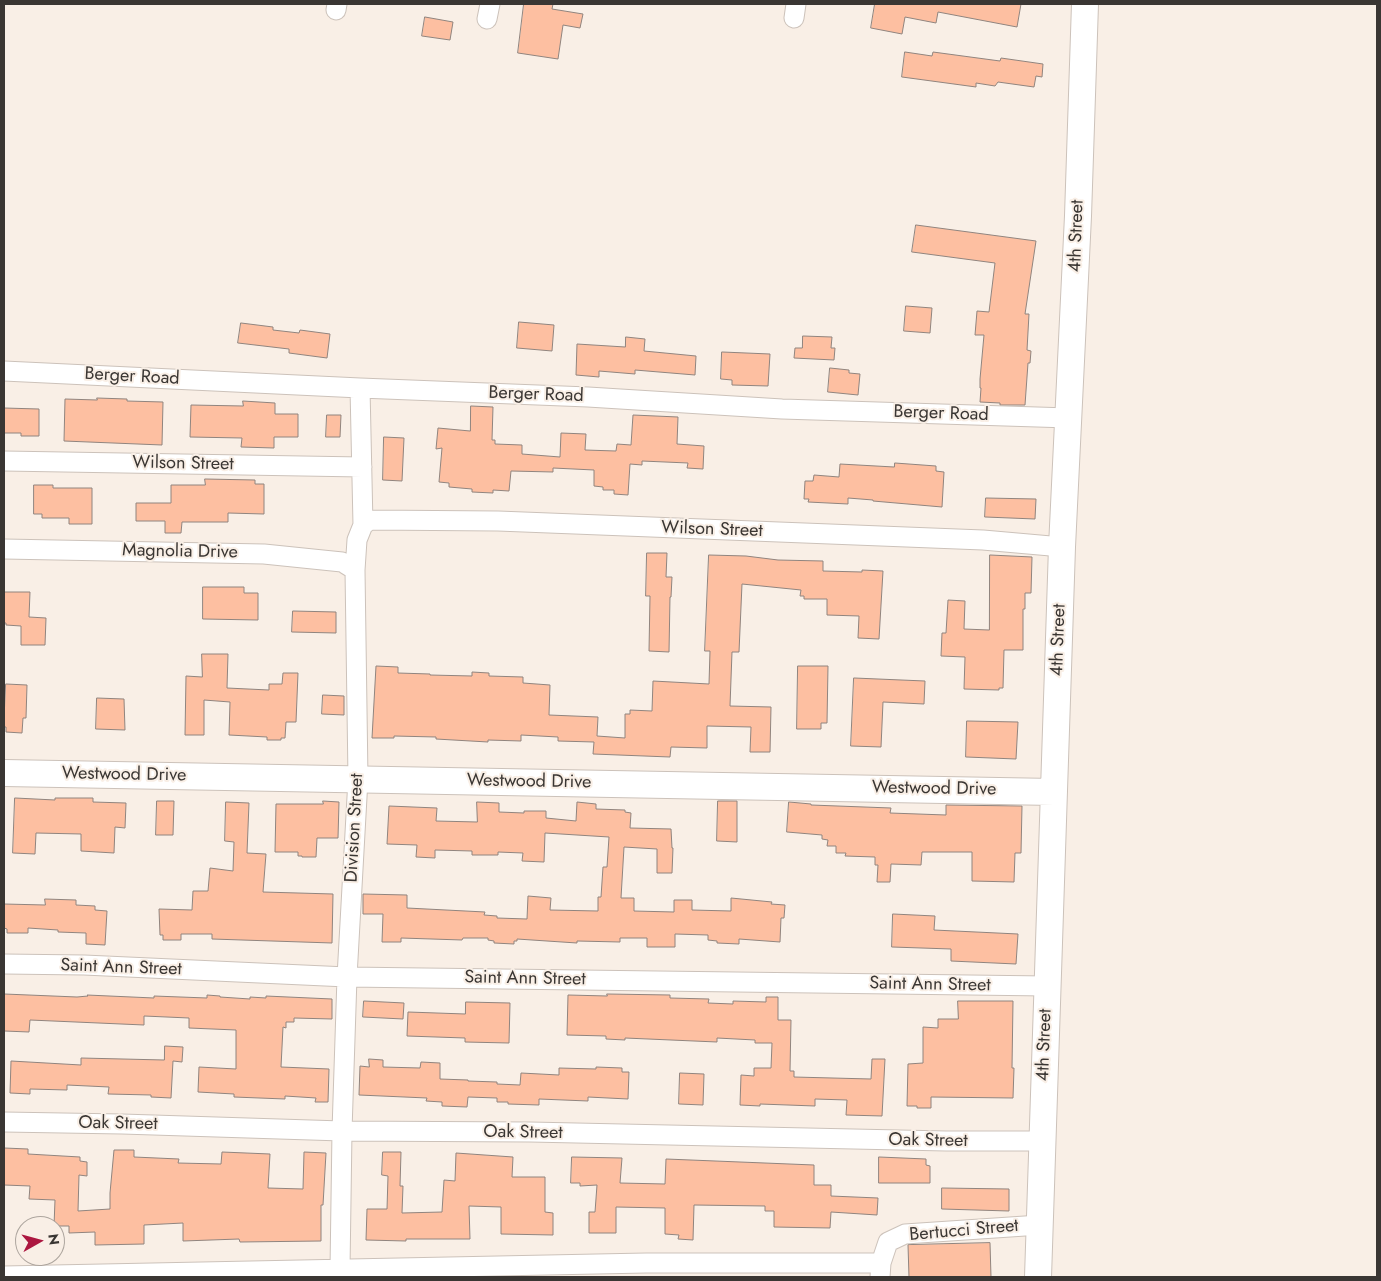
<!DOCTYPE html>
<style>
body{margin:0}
#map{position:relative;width:1381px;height:1281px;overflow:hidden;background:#f9efe6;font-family:Jost,sans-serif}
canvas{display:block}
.frame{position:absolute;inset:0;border:5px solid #3a3633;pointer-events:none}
.north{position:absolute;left:15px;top:1216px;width:50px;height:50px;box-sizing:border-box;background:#f9efe6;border:1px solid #ada59e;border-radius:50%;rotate:83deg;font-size:14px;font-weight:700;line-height:20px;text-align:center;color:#3a3633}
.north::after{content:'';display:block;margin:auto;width:18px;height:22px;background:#ac1740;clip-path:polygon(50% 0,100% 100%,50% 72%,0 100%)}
</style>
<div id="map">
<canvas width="1381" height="1281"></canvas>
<div class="frame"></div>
<div class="north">N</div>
</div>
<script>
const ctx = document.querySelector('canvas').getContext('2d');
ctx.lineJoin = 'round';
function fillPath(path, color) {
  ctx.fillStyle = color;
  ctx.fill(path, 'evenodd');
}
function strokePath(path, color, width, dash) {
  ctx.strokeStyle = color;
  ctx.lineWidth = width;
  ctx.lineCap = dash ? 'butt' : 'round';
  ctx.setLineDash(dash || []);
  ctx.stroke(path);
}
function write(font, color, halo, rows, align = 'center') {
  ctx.font = font + ' Jost,sans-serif';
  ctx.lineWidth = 4;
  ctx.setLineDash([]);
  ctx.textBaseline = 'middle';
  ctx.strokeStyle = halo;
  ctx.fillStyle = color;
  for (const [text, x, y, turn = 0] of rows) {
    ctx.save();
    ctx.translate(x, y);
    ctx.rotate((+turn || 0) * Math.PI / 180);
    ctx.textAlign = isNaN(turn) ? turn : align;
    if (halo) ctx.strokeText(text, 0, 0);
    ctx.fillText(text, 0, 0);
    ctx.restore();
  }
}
const building = new Path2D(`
 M524 4H553L552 9 583 14 580 28 563 25 558 59 518 53Z
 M875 4H1021L1017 27 938 12 936 23 905 17 902 34 871 28Z
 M425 17 453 22 450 40 422 36Z
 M905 52 932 56 933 52 1000 61 1001 58 1043 64 1042 77 1036 76 1034 87 998 82 995 86 976 83V87L902 77Z
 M916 225 1036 241 1025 314H1029L1027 350 1031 351 1030 363H1028L1025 405H1000V403L980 402 981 388H980V379L984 335H975L977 311 989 312 995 263 912 252Z
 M906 306 932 308 930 333 904 331Z
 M519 322 554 325 552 351 517 348Z
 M241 323 273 327V330L299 333 300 330 330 334 327 358 289 353V349L238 343Z
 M803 336 832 337 831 348H835L834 360 794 358 795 348H802Z
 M626 337 645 339 644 351 696 356 695 375 635 370V374L599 371V377L576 375 577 344 625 347Z
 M722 352 770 354 768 386 732 385V380L721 379Z
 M830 368 849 370V373L860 374 858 395 828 392Z
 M97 398 127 399V401L163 402 162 445 64 441 65 399 97 400Z
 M243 401 275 403V414H298V437H274V448L241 447 242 438 190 437 191 405 243 406Z
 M471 406 493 407 492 440H495V444L522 445V454L560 457 561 433 586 434 585 450 616 451 617 444 631 445 633 415 678 417 677 444 704 446 703 469 687 468 688 463 642 461V465L630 464 628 495 614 494V490H603V487L594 486V470L553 468V472L511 471 509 491 493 490V493L472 492V489L449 487V483L439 482 442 448 436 449 438 428 470 431Z
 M4 408 39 409V436H21V433H4Z
 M327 415H341L340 437H326Z
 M384 437 404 438 402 481 383 480Z
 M895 463 936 466V471L944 472 942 507 873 501V500L848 498V504L808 502 809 499H804L805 481H813L814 475 839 477 840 464 894 467Z
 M205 479 255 480V484H264V514L228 513V522H182L181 533H165V521H136V503H171V485H205Z
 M34 485H53V488H92V524H69V518H42V514H34Z
 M986 498 1036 499 1035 519 985 517Z
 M647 553H667L666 577H672L671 597H670L669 652 649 651 650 596H646Z
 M709 555 746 556 778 560 823 561V571L862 572V570L883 571 879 639 858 638 859 616 827 615V599H804V596H800L801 590 742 584 739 652H732L730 706 771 707 770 752H750L751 727 707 726V748L671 747 670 757 593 754 594 742 558 741V737L521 735V741L488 740V742L436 739V737L394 736V738H372L376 666 398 667V673L430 674V675L472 676V672L489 673V676L523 677V683L550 685 549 715 598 717 597 736 625 738V714H630V710L652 711 653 681 709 684 710 651H705Z
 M990 555 1032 557 1031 593H1025V609H1023V650H1004L1003 688H999V690L964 689 965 657 941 656 942 633H946L948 600 965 601 964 629 989 630Z
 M203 587H244V593H258V620L203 619Z
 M4 592H30L29 617 46 618 45 645H21V626L6 625V623H4Z
 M293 611 336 612V633L292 632Z
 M202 654H228L227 688 269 690V684H282L283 673H298L296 722H286L285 738H281V740H267V737L229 735 230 702 204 700V735H185L186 676 202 677Z
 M798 666H828L827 723H821V729H797Z
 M854 678 925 681 924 704 883 702 881 747 851 746Z
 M6 684 27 685 26 718H23L22 733 6 732V727H4Z
 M323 695 344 696V715L322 714Z
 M97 698 124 699 125 730 96 729Z
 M967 721 1018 722 1016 759 966 757Z
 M15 798 55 800V798H93V802L126 803 125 828 115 827 114 853 81 851V834L36 833 35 854 13 853Z
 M157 801H174L173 835H156Z
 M323 801 339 802 338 838H317L316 857H302V856H298V852H275L276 804H323Z
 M718 801H737V842L717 841Z
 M226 802 249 803 247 853 266 854 263 892 333 894 332 943 212 939V934H181V940H163V935H160L159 909 192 910 193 891H208L210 868 233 871 234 842 225 841Z
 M477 802 499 803V812L524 813V811H546V818L576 821 577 802 596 804V809L625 810V812L631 813 630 828 671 829 672 848H673L672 873H657V849L624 847 621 898H634V911L674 912V900H692V910L731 911V898L772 902 771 904 785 905 784 918H781L780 942 739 939V944L717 943V941L708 940V935L675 934V947H647V938H620V942L577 941V943L517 939V941H514V944L494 943V941L488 940V938H463L462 940 401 938V942H382L383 914H363V894L407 895V908L485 912 484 915 497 916V918L527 919 528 896 551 898 550 910 598 911V897H601L603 867H607L609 837 545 833 544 862 522 861 523 853 498 852V855H472V851L435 850V858L416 857 417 845 387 844 389 806 437 808 436 821 477 822Z
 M789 802 811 804V805L891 808 890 813 946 815V805L1022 806 1021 853H1015L1014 882 972 881V852H922L921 865 891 864 890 882H877L878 865H875V857L845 856 846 853H836V846H827L828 840 822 839V835L787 832Z
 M45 899 76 900V905L95 906V910L107 911 105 945 86 944V933L58 932V930L28 928V933H7V929L4 928V904L45 905Z
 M893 914 935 916 934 930 1018 934 1016 964 951 961V949L892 947Z
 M4 994 77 997 88 996 87 995 154 998V996L207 998V995L220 996V997L250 999V997L266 998V996L332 999V1019L294 1018V1022H286V1028L283 1027 281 1067 329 1069 328 1102H315L316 1098 285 1096V1099L234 1097V1094L198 1092 199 1067 236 1069V1030L189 1028V1018L144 1016V1025L30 1020 29 1032 4 1031Z
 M607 994 670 995V998L709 999 708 1003 733 1004V1001L766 1002V997H778V1020H791L790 1071H794V1077L871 1079 872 1059H885L882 1116 846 1115 847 1100 815 1099V1106L760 1104V1106L740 1105 741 1075 754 1076V1068H771L772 1043H755V1040L717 1038V1042L625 1038V1040L606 1039V1036L567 1035 568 995 607 996Z
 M364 1001 404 1003 403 1019 363 1017Z
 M958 1001H1013L1012 1068H1014L1013 1098 931 1097V1108H917V1106H907L908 1064 923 1063V1027L938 1028V1019H958Z
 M466 1002 510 1003 509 1043 465 1042V1038L407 1036 408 1012 465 1014Z
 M165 1046 183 1047 182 1062 173 1061 171 1098 151 1097V1095L108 1094 109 1087 67 1085V1090L30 1089V1094L10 1093 11 1061 81 1065V1058L164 1060Z
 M369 1059 383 1060V1067L420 1068 421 1062 440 1063V1079L468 1080V1081L497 1082V1084L520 1085 521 1073 559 1075V1068L596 1069V1067L622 1068V1072H629L628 1099 588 1097V1101L539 1099V1105L508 1104V1102H497V1098L468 1097 467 1107 442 1106V1102L426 1101 427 1098 359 1095 360 1066 369 1067Z
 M680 1073 704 1074 703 1105 679 1104Z
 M4 1148 28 1149V1154L80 1157V1161L87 1162V1176L79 1175 78 1211 110 1209V1193L114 1150H134V1157L179 1159 178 1163 221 1164 222 1152 270 1154 268 1188 303 1189 304 1152 326 1153 323 1205H321V1241L240 1242 239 1239 183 1241V1223L144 1225V1244L95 1245V1232L69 1233V1226H54L55 1200 29 1199 30 1186 4 1185Z
 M383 1152H401L400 1186H403L402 1213 442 1212 444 1180 455 1181 456 1153 513 1157 512 1177H545V1212L553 1213V1235L501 1234V1207L469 1206 470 1239H406V1241L366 1240 367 1209H387L388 1176 382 1175Z
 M572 1157 622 1158 620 1183 665 1184 666 1159 814 1165V1185H831V1196L878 1198 877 1215 831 1212 830 1228 774 1227V1211H765V1206L694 1205 693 1240 678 1239 679 1235 665 1234V1208L616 1207V1233H589V1212H595L597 1185 580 1186V1183H571Z
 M879 1157 926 1159V1165L930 1166V1183H879Z
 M942 1188 1009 1189V1211L942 1209Z
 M990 1243 991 1277H909L908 1245Z`);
fillPath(building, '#fdbfa1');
strokePath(building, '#90847e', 1);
const street = new Path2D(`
 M336 10 337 4
 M794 18 796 4
 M487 19 490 4
 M4 371 360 388 588 397 782 409 1069 418
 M4 461 362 467
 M363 525 370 520 498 521 983 540 1062 547
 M4 549 264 554 342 562 355 570
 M4 964 84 965 347 977 1047 986
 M4 1122 122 1124 342 1131 530 1132 946 1141H1042
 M340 1269 342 1131 347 977 358 779 355 570 357 540 363 525 360 388
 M4 1276 646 1263H881
 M880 1277 881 1263 888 1242 905 1234 1040 1225`);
const secondary = new Path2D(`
 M4 773 1054 792
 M1038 1277 1062 547 1078 216 1085 4`);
strokePath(street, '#ccc2ba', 21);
strokePath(secondary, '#ccc2ba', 28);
strokePath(street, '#fff', 19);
strokePath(secondary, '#fff', 26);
write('18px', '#3a3633', '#f9efe6', [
 ["4th Street",1077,236,-88],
 ["Berger Road",132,377,3],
 ["Berger Road",536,395,2],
 ["Berger Road",941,414,2],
 ["Wilson Street",183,464,1],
 ["Wilson Street",712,530,2],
 ["Magnolia Drive",180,552,1],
 ["4th Street",1059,640,-88],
 ["Westwood Drive",124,775,1],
 ["Westwood Drive",529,782,1],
 ["Westwood Drive",934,789,1],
 ["Division Street",355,828,-87],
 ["Saint Ann Street",121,968,2],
 ["Saint Ann Street",525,979,1],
 ["Saint Ann Street",930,985,1],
 ["4th Street",1045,1045,-88],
 ["Oak Street",118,1124,1],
 ["Oak Street",523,1133,1],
 ["Oak Street",928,1141,1],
 ["Bertucci Street",964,1231,-5]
]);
</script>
